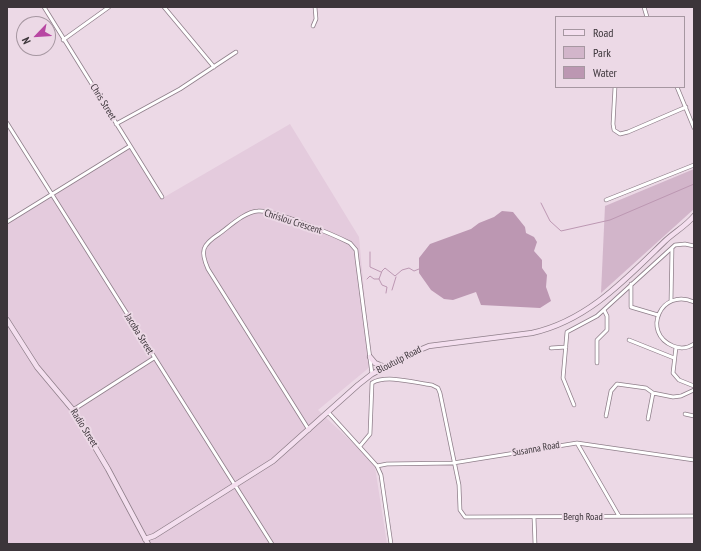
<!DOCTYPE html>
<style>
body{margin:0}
#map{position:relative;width:701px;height:551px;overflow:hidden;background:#ecd9e6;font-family:"PT Sans Narrow",sans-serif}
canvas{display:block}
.frame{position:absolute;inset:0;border:8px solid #3c353a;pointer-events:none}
.legend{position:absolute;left:555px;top:16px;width:130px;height:72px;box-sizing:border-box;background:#ecd9e6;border:1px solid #a697a1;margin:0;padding:5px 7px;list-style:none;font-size:12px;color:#3c353a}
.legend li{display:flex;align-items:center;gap:8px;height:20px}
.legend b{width:20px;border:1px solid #a697a1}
.north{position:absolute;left:16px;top:16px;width:40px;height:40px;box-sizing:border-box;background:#ecd9e6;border:1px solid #a697a1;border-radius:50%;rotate:245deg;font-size:11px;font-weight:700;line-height:16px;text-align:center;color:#3c353a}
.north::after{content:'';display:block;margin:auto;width:14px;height:18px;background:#b847a3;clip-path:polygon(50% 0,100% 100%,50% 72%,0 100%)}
</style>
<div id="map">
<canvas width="701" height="551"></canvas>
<div class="frame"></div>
<ul class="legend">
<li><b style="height:5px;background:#f4dfef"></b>Road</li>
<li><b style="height:11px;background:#d2b5ca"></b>Park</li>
<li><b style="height:11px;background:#bc97b2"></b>Water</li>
</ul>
<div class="north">N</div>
</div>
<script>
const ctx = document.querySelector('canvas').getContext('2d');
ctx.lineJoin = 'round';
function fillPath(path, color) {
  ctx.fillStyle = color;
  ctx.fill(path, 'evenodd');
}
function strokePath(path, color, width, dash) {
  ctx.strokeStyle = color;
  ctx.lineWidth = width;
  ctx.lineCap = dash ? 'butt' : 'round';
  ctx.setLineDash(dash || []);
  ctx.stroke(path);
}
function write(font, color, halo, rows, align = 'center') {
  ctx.font = font + ' "PT Sans Narrow",sans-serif';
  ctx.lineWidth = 4;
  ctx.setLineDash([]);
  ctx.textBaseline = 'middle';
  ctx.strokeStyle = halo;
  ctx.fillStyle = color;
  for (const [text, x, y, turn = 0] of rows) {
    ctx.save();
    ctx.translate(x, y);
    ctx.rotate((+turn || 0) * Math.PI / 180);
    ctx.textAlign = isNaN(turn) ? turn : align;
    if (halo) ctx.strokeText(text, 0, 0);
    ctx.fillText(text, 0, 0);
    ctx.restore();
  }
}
fillPath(new Path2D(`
 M290 124 359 237 371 366 318 410 356 446 375 467 387 544H7V222L129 148 161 199Z`), '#e4cbdd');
fillPath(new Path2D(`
 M694 169V209L601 293 605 206Z`), '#d2b5ca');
fillPath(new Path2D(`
 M502 211 513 212 525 227 526 233 534 237 537 242 534 251 542 260V268L547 275 546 287 551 301 540 308 481 305 476 292 453 300 444 299 431 290 419 273V258L430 244 471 229 479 223 494 217Z`), '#bc97b2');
strokePath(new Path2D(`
 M541 203 550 221 561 231 610 220 694 184
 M370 252V267L381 272
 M367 279 370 276 374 279H379L382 271 385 268 395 276 402 270 409 268 414 271 419 269
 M379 279 382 285 387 287 386 293
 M392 290 396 277`), '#bc97b2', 1);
const street = new Path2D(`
 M44 7 162 197
 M164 7 214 67
 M644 7 647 17
 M313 26 316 19 315 7
 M63 40 109 7
 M615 87 613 124 614 130 620 134 628 132 686 107
 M677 87 694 128
 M7 123 272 544
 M116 124 180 89 236 52
 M606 200 694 165
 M7 222 130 146
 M631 284V307L658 315
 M671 301 672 248
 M694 302C661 287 641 333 673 346 680 349 688 348 694 344
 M629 340 674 358
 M676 347 673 373 679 380 694 386
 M551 348 566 347
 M597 363V340L607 330V316L604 310
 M574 405 563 378 567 332 597 316 675 245 685 244 694 246
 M73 410 154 358
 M328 412 377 466 381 475 391 544
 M685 414 694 416
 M606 416 611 391 617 384 646 388 653 393 673 397 681 396 694 390
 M648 419 653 393
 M309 430 208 269C200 251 202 245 219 234 229 227 244 212 258 211 273 209 334 235 350 243L356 250 357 259 372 374
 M577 443 619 516
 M360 446 370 434 372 383C386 374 416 383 432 385L438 388 440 393 459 485 460 510 465 517 694 516
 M377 466 387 464 453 463 577 443 694 460
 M534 517 535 544`);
const secondary = new Path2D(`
 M7 320 37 367 73 410 108 469 148 544
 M370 357 375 363 385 367
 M145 539 154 536 273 461 358 385 372 374 410 354 429 346 532 333C587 321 625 280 664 242 673 233 686 226 694 216`);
strokePath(street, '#8f7f8a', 4.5);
strokePath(secondary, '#8f7f8a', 6);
strokePath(street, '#fff', 3);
strokePath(secondary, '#f4dfef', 4.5);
write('10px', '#3c353a', '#ecd9e6', [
 ["Chris Street",103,102,58],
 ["Chrislou Crescent",293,222,18],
 ["Jacoba Street",139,334,58],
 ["Bloutulp Road",399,360,-27],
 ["Radio Street",84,428,58],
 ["Susanna Road",536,449,-10],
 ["Bergh Road",583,517]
]);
</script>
